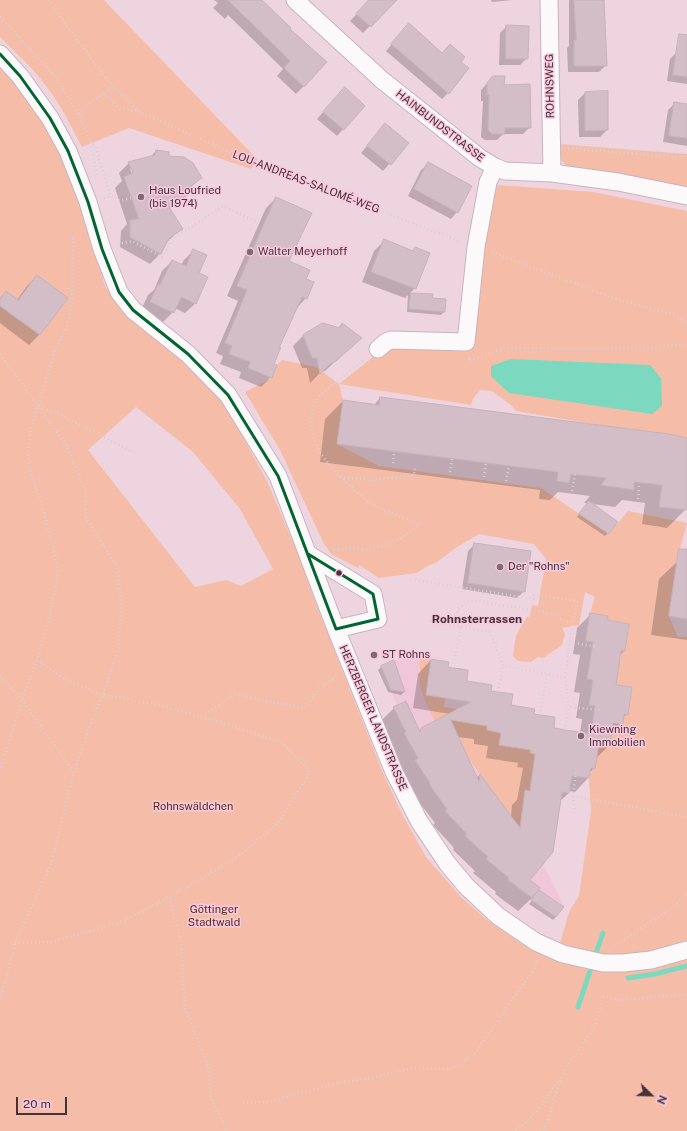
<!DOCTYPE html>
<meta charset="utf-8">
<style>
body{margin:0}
#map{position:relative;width:687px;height:1131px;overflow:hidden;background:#eed4df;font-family:"Public Sans",sans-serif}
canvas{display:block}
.north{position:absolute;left:631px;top:1075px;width:40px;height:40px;-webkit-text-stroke:3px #f9c9de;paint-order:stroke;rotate:113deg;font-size:11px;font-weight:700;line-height:16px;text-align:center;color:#45323a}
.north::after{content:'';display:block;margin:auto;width:14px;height:18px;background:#45323a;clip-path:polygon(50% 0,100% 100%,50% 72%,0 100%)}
.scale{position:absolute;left:16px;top:1097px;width:51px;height:18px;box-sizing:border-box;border:2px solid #45323a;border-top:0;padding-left:5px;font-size:12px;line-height:14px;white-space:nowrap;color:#45323a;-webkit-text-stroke:3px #f9c9de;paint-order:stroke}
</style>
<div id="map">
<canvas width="687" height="1131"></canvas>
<div class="north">N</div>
<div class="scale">20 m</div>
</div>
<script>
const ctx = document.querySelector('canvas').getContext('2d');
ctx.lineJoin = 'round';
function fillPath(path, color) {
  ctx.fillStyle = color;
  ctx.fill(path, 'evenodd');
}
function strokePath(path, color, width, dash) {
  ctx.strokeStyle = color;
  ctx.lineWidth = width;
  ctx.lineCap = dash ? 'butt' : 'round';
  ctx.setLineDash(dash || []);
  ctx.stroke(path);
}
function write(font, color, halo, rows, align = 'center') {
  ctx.font = font + ' "Public Sans",sans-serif';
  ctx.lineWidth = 3;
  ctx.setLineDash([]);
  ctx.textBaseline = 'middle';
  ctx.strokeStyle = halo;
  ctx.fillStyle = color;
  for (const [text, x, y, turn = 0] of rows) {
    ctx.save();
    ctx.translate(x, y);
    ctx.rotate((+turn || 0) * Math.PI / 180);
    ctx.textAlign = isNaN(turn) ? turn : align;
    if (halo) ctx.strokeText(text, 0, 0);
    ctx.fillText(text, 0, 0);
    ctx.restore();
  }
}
fillPath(new Path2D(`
 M420 659 419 672 435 720 448 714 540 842 543 864 564 907 556 917 531 900 532 898 508 880 509 878 486 859 487 857 465 836 467 834 429 784 430 783 415 760 417 758 404 733 406 732 393 707 397 705 381 666 394 660Z`), '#f0c6d9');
fillPath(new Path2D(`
 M0 0H104L257 159 251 169 129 128 82 147C71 126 61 105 46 86 33 68 16 53 0 37Z
 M0 65 13 78 53 139 77 190 105 286 119 306 180 357 220 395 267 481 298 554 313 596 383 773 402 814 426 857 461 897 487 920 515 939 555 961 569 912 579 896 591 811 589 779 591 768 599 744 610 746 613 723 622 725 624 714H628L632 687 615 685 611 660 620 661 621 651H625L629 624 612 621 606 626 608 616 590 613 595 597 585 592 579 625 562 628 565 634 562 645 543 658 538 657 531 662 518 661 513 656 516 635 527 617 530 616 532 605 538 606 546 559 534 544 479 534 457 547 437 562 428 566 416 573 379 578 359 565 358 568 331 554 323 542 280 450 245 392 272 378 277 365 282 360 316 367 339 384 388 345 471 344 493 188 498 185 593 192 687 211V440L516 411 512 406 492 391 480 390 473 399 471 405 339 384 343 400 337 444 379 466 541 488 609 534 628 511 687 523 677 560 669 616 678 637H687V1131H0ZM136 407 193 452 240 509 273 569 241 586 226 580 195 587 88 450Z
 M559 144 687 154V188L566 166 559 157Z
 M420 659H431L428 681 431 682 429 695 445 698 444 707 458 709 456 721 481 725 488 721 487 730 501 733 499 745 525 749 532 744 530 753 557 758 533 774 530 791 526 790 540 843 517 823 493 793 466 754 448 714 435 721C422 695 418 688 420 659Z`), '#f5bda8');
fillPath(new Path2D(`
 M511 359 650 365 661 378 662 406 652 414 509 393 491 376V366Z`), '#7cd9c0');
fillPath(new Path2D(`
 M214 0H259L304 86 296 94 277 76 283 69 228 15 225 19 213 8 218 3Z
 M370 0H392L394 1 363 33 350 21Z
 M491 0H513L492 2Z
 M569 0H603L606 65 599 72H568L567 48 569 46Z
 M507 26 527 58 520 65H499L500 33Z
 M403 31 442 53 448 93 442 99 386 51Z
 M677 52 687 54V84L667 81 670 59Z
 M493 77 503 86 530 127 523 134H503L497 140H485L481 137 483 101H481V90Z
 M585 93 607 130 600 137H579L578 100Z
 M338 95 364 106 337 136 317 119Z
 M675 103 687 105V146L663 142 668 110Z
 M385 125 405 146 383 171 361 153Z
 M156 151 168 157 201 178 189 189 191 191 180 202 170 209 180 230 167 242 160 254 150 264 120 247 121 231 127 224 115 188 122 181 119 173 129 163 149 158ZM130 169H132L135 177 134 178Z
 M428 164 457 212 451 219 408 196 421 170Z
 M276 198 288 262 305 279 306 298 296 309 277 350 273 364 271 377 261 387 239 378 241 372 220 364 223 356 216 353 238 301 227 296 266 208Z
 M384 241 412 251 415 248V288L410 293 432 295 431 298 444 312 441 315 407 312 408 295 405 298 362 282 374 251Z
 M194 250 198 274 196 303 185 313 174 308 173 312 163 322 140 312 148 295 154 290 162 271 172 261 181 265 184 260Z
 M37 276 66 298 39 335 29 345 0 323V298L6 292 17 300 27 286Z
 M323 324 338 328 342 324 350 348 325 371 320 373 310 383 307 368H302L293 346 303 336Z
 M380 398 687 439V499L685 510 667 528 642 524 645 503 622 500 615 507 592 504 608 533 605 536 577 517 588 503H584L590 496 558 492 550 500 539 499 540 490 320 462 325 419 343 401 374 405Z
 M475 544 524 591 517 598 462 589 468 551Z
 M678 561 687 562V640L651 635 659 579Z
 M591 614 606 621 624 651 620 655 615 686 627 714 622 718V724L610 736 609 746 596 758 594 768 589 773 588 778 575 792 569 791V793L559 802 529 880 533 896 556 917 553 920 529 904 533 899 532 898 518 911 495 894 496 892 473 873 475 871 453 850 454 848 433 825 435 823 416 798 417 797 402 774 404 772 391 748 393 746 380 722 394 708 419 731 450 714 413 708 418 674 431 660 447 668 465 682 490 692 510 706 533 715 552 729 580 733 582 719 576 718 580 693 574 692 580 655 573 654 577 628ZM457 737 474 739V744L488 746 486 758 518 763 517 767 523 768 517 800 512 805 511 817 480 775 476 778Z
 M381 667 404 692 401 695 388 692 378 670Z`), '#0003');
strokePath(new Path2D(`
 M596 953 603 933
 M628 978 655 974 687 966
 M578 1007 591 968`), '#7cd9c0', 5);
const building = new Path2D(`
 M228 0H262L291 28 290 29 327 62 304 87 284 68 290 61Z
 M369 0H397L371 27 356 14Z
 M574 0H604L607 66H574V40H576Z
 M409 23 442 53 450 44 465 57 461 62 469 68 449 94 391 44Z
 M506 25 529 26 528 59H506Z
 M679 34 687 35V77L673 75Z
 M493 76H505L504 85 530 84 531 128H505V134H492L488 130 489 95H487V83Z
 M345 87 365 106 344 130 323 112Z
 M608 91V130L585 131V92Z
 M674 102 687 104V138L669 136Z
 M385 123 409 143 391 165 367 146Z
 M156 150 169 152V156L184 157 193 163 202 178 189 187 192 192 169 207 183 229 169 238 161 254 130 237V220L139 219 124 177 133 173 128 162 155 155Z
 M428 162 472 186 458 213 414 189Z
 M276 197 312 213 289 261 310 270 306 279 314 282 307 299 302 297 279 348 281 347 274 364 277 365 272 378 248 368 250 362 229 354 232 346 225 343 247 290 237 286Z
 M384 239 413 251 415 247 430 253 416 289 371 272Z
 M193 249 207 255 199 273 208 277 196 304 181 297 174 313 150 302 158 284 160 285 172 260 186 266Z
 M37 275 68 298 40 335 0 306V299L6 291 18 300Z
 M411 293 433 294 432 298 446 299 445 312 409 309Z
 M323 323 340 328 342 323 362 338 336 361 330 364 320 374 317 358H312L303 335Z
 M380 397 669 434 687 438V510L659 507 662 485 634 482V490L601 485 606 478 571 474 569 483 557 481 558 472 337 444 343 400 379 405Z
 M589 501 618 522 609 534 579 514Z
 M474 543 531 551 525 592 468 583Z
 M679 549H687V619L669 616Z
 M590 613 608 616 607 620 629 624 625 651H621L616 685 632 687 628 715 624 714 623 725 613 723 610 746 599 744 595 769 591 768 589 778 572 776 569 793 562 792 553 852 530 880 540 888 532 898 508 880 509 878 486 859 488 857 465 836 467 834 445 811 447 809 429 784 430 783 415 760 418 758 404 733 406 732 393 707 406 701 420 732 421 728 471 702 426 695 431 659 449 662 448 667 468 670 467 681 492 685 491 691 513 694 511 705 535 709 534 714 555 717 554 728 591 734 595 706 589 705 593 680 587 679 593 642 586 641ZM451 720 487 726V730L501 733 499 745 531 750 530 753 535 754 530 791 525 790 520 828 480 774 479 781Z
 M394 660 405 692 391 690 381 666Z
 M539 890 564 907 556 917 531 900Z`);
fillPath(building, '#d3bec7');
strokePath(building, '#c6b2bb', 1);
const minor = new Path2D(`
 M295 0 382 80 480 158 495 167 505 171 552 173 618 182 687 196
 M549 0 552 173
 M0 54 20 76 50 118 68 151 88 202 102 249 119 292 133 310 188 354 228 395 278 476 336 629 394 772 419 821 447 863 466 886 498 916 536 942 563 954 603 963H623L651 960 687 950
 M378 349 386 342 391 340 466 342 476 247 488 182 495 167
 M308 554 373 594 378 619 336 629`);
strokePath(minor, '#c8b4bd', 19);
strokePath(new Path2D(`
 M48 0 107 80 138 111 256 164 460 241
 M0 17 51 72 62 88 79 115 90 141 97 175
 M104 93 113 86
 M79 115 84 107 104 93 120 109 138 111
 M90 142 95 146 111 196
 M568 148 687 158
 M104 198 111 196 120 201 149 193
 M118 244 132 241 162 257 174 238 223 206 257 222
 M492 252 611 297 677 316 687 324
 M0 354 67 446 85 491 86 518 116 565 122 605 118 650 103 695 87 733 74 772
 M469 358V361L505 348 628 349 687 344
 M39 407 59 414 133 452
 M393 463 394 451
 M450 472 452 459
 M340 477 372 480 414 475 415 467
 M484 477 486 463
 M506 481 509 466
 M572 491 575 474
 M638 507 639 483
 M334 550C344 548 353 550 363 549 385 548 403 539 419 524L384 510 368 502 336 473 321 454 314 439 311 424 313 407 319 396 365 359
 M415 580 534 599V595L577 601 573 623
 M430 621 490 632 503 666 565 677 573 623 562 621 556 614 470 600 458 609 455 625
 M570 642 597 647
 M453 668 461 626
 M0 676 22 700 74 772 51 864 15 943 0 1001
 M565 677 569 707 600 710
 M498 692 503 666
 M540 715 547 674
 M202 717 235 694 267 701 305 708 320 688 337 676
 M565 730 569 707
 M0 771 22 700 37 660 49 619 57 581 58 568 42 504 31 474 28 456 30 432 55 350 67 327 72 300 73 235
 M573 796 687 817
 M574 809 573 796 576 772
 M169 898 181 941 185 1009 209 1068 210 1095 227 1131
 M15 943 51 942 119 923 169 897 236 858 278 823 310 772 283 743 220 722 160 705 103 695 65 679 37 660
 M614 946 675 906 687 892
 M603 996 619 1000 687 994
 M243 1103 268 1102 334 1084 375 1077 413 1068 450 1069 474 1055 521 987 533 972 537 960
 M516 1131C534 1116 547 1099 559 1079
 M544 1131 561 1079 570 1062 595 1026 602 1003 600 1001`), '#d8d0d3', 2.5, [1, 3]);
strokePath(minor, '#fcf9fa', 17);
strokePath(new Path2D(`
 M0 54 20 76 50 118 68 151 88 202 102 249 119 292 133 310 188 354 228 395 278 476 336 629 378 619 373 594 308 554`), '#006631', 3);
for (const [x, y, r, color] of [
 [141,197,4,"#806b74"],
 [250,252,4,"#806b74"],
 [500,567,4,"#806b74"],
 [339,573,3.5,"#45323a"],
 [374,655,4,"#806b74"],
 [581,736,4,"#806b74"]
]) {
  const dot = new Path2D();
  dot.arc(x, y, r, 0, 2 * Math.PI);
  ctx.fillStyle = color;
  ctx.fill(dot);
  strokePath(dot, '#f9c9de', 1.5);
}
write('11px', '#45323a', '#f9c9de', [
 ["ROHNSWEG",550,86,-91],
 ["HAINBUNDSTRASSE",440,126,38],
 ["LOU-ANDREAS-SALOMÉ-WEG",306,182,21],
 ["HERZBERGER LANDSTRASSE",373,718,67]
]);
write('11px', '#45323a', '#f9c9de', [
 ["Haus Loufried",149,191],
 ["(bis 1974)",149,204],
 ["Walter Meyerhoff",258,252],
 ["Der \"Rohns\"",508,567],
 ["ST Rohns",382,655],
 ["Kiewning",589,730],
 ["Immobilien",589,743]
], 'left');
write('11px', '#532d15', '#f9c9de', [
 ["Rohnswäldchen",193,807],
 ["Göttinger",214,910],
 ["Stadtwald",214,923]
]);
write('bold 12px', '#45323a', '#f9c9de', [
 ["Rohnsterrassen",477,619]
]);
</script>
